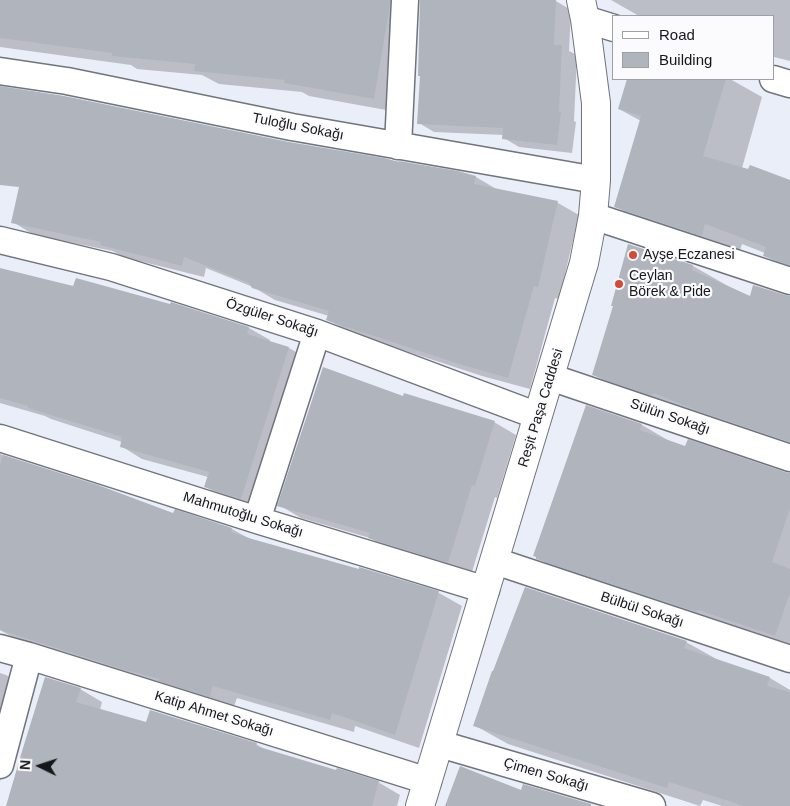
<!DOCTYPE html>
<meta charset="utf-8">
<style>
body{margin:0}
#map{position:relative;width:790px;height:806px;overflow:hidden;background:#eaeef8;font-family:Arial,sans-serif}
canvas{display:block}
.legend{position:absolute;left:612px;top:15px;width:162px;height:65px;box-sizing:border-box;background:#fbfbfd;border:1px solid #9fa0a2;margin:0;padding:6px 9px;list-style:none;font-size:15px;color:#15171a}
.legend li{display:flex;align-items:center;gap:10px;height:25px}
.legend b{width:25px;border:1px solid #9fa0a2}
.north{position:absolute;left:15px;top:741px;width:50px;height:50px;-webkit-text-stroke:4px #fbfbfd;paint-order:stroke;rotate:274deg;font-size:14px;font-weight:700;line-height:20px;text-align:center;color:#15171a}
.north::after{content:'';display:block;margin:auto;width:18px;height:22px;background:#15171a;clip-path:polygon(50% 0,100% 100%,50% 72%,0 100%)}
</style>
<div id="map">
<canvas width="790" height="806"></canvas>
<ul class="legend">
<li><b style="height:6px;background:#fff"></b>Road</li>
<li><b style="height:14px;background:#afb4bd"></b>Building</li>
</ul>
<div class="north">N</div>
</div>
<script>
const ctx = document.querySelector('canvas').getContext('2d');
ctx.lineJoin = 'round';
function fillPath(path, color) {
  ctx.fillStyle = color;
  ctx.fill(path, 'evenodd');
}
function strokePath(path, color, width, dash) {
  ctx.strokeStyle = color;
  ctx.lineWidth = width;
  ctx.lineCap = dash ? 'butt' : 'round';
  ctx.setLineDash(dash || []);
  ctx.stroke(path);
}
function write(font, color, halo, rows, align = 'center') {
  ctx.font = font + ' Arial,sans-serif';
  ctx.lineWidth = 4.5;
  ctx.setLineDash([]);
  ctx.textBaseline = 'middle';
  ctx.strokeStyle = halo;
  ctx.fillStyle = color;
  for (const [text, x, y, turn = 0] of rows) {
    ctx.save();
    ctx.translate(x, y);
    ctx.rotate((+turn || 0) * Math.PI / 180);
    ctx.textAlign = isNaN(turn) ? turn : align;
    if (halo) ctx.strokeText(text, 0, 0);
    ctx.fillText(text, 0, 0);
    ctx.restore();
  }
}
fillPath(new Path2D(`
 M0 0H417L397 112 309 96 302 92 219 84 202 75 137 69 131 65 0 47Z
 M421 0H528L556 1 571 10 569 51 577 55 574 121 576 122 572 153 519 147 504 138V135L434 132 419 123 421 76Z
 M611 0H790V61L774 57V16H639Z
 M628 79H730L762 97 742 168 790 182V270L765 256V253L742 244 738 256 651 227 615 206 641 121 619 109Z
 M0 87 289 143 458 172 476 177 498 190 558 203 579 215 559 299 555 298 530 389 482 376 354 334 328 320 329 316 275 300 253 287 206 268 204 277 123 257 113 251 34 235 13 222 26 158 0 154Z
 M629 245 693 266 728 286 751 297H790V450L629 395 594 375 614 306Z
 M0 270 74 288 171 305V303L249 328 270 340 269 342 289 348 310 360 263 510 227 499 206 487 208 477 142 459 121 446 122 442 51 419 45 416 0 403Z
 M404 397 494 422 516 435 497 498 495 497 471 575 392 551 370 538 301 518 279 505Z
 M587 407 642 425 671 442 686 447 790 474V648L573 578 537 558Z
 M0 454 98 486 174 515 175 511 232 529 250 539 360 570V569L439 593 462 606 419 748 355 726 354 732 237 698 233 709 19 641 0 630Z
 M686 642 720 661 770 678 790 690V806H722L703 800 700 806 508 744 474 725Z
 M0 673 6 675 28 687 0 782Z
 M80 689 102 702 100 710 147 724 256 744 267 751 378 782 400 795 397 806H8Z`), '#0003');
fillPath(new Path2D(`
 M0 0H390L389 11 374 99 284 83 285 80 194 71 195 64 112 56V53L0 38Z
 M420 0H556L554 45H562L559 112H561L557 145 502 139 503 128 417 124 420 76H418Z
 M627 79H726L703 156 748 169 750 165 790 180V265L763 256 766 247 705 224 702 236 614 207 641 116 618 109Z
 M0 86 64 96 289 142 384 158 399 162V161L458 171 476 176 474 184 558 201 538 287 534 286 508 378 459 364 331 322 326 320 329 311 252 288 249 283 184 257 182 266 100 245 101 242 11 223 19 187 0 185Z
 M628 244 693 265 692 270 750 296 753 285 785 295 790 296V442L698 411 653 393 652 396 592 375 613 306H611Z
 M0 268 73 286 76 278 170 304 171 302 249 327 247 334 289 347 241 499 204 487 209 472 120 447 122 437 28 408V406L0 398Z
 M323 367 403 396 404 393 495 421 475 486 472 485 448 563 368 538 370 533 277 506Z
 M586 405 642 424 640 430 685 446 688 439 785 472 790 473V508L772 562 790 569V593L775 636 698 610 697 612 536 559V557L533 556Z
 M3 455 98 485 173 513 175 509 232 528 231 532 252 539 359 569V567L439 591 395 735 332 713 330 720 213 686 210 697 158 681 159 679 125 670 0 630V465Z
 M525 587 687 641 684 648 770 677 767 686 790 692V806H744L669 782 667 788 473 726 492 671H493Z
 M45 677 81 688 76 702 146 722 150 710 257 743 256 746 336 770 337 768 379 781 372 806H6L23 748Z
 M460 766 521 790 523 784 591 804V806H445Z`), '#afb4bd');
const street = new Path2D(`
 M585 19 614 28
 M0 71 67 81 292 127 596 180
 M773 79 790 84
 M398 146 405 0
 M593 216 790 281
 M0 240 111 267 317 333 538 416
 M550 377 790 458
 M0 438 257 520 486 590
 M257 520 317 333
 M495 561 790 659
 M0 648 29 656 428 781
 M440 744 652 806
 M0 765 29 656`);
const primary = new Path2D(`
 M420 806 584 263 593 216 596 180V103L585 19 581 0`);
strokePath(street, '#70747c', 29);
strokePath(primary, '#70747c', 30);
strokePath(street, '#fff', 26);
strokePath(primary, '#fff', 28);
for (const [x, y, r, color] of [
 [633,255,5,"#d64936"],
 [619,284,5,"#d64936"]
]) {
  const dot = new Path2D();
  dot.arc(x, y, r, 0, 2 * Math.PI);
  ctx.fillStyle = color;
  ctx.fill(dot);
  strokePath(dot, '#fbfbfd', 2);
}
write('14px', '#15171a', '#fbfbfd', [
 ["Tuloğlu Sokağı",298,127,11],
 ["Özgüler Sokağı",272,318,18],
 ["Reşit Paşa Caddesi",541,408,-73],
 ["Sülün Sokağı",670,417,19],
 ["Mahmutoğlu Sokağı",243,515,17],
 ["Bülbül Sokağı",642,610,18],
 ["Katip Ahmet Sokağı",214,714,17],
 ["Çimen Sokağı",546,775,16]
]);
write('14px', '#15171a', '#fbfbfd', [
 ["Ayşe Eczanesi",643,255],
 ["Ceylan",629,276],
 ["Börek & Pide",629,292]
], 'left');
</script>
